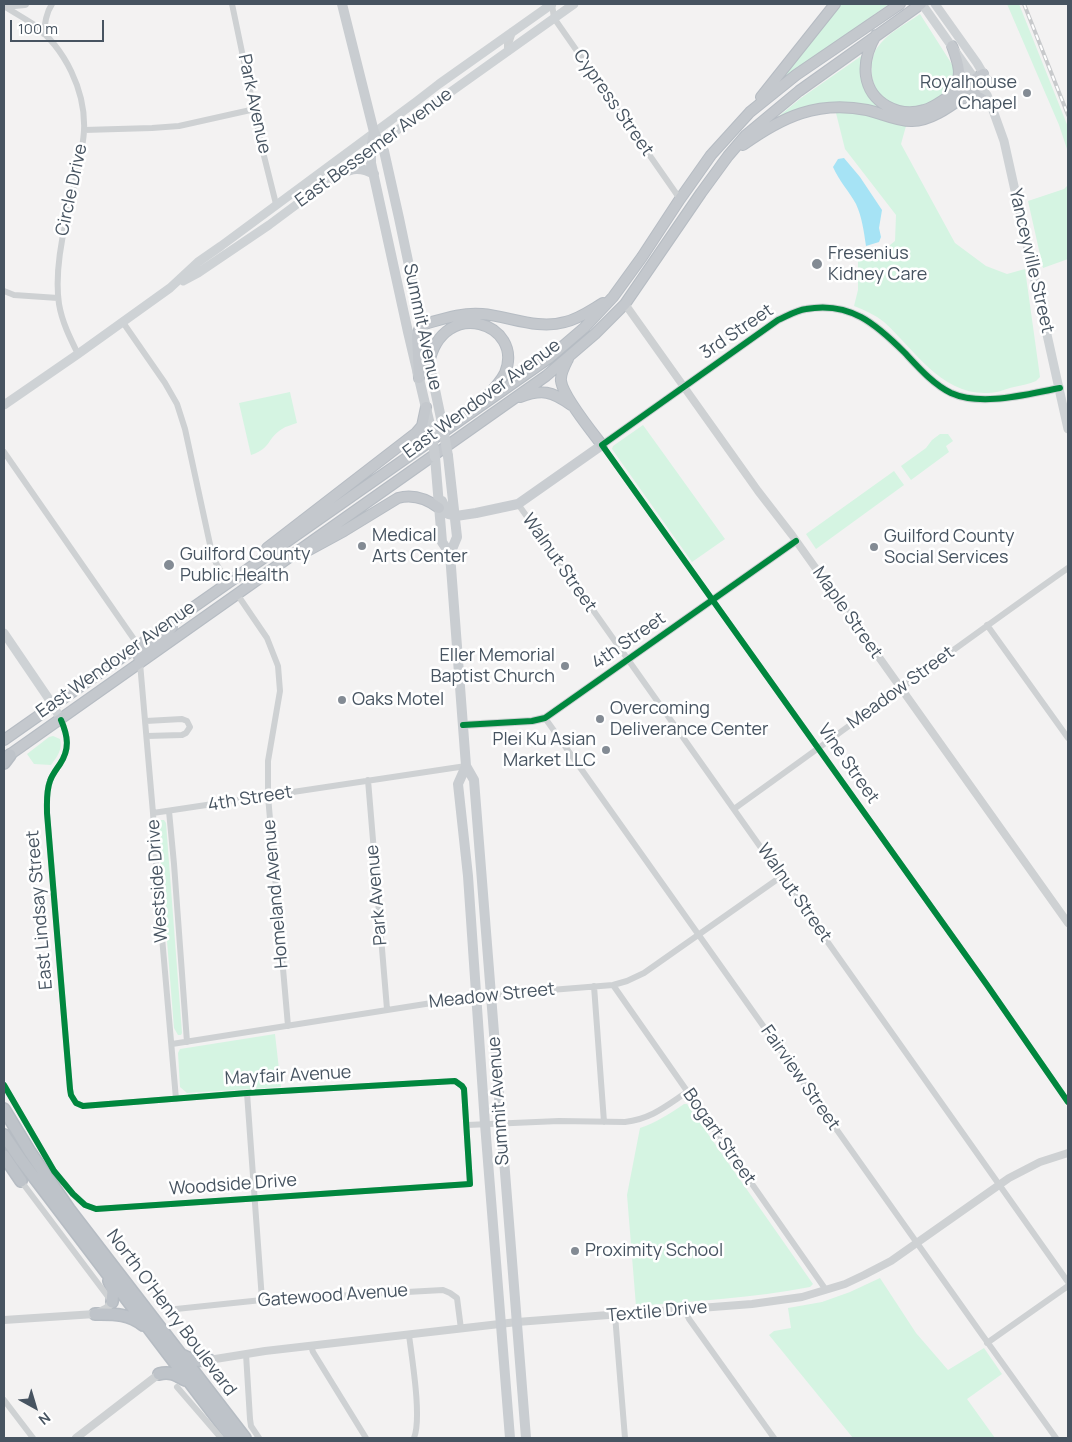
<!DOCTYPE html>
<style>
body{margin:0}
#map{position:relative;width:1072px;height:1442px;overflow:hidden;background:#f3f2f2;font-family:Manrope,sans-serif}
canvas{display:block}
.frame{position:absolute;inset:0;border:5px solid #475461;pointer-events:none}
.north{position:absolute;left:10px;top:1382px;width:50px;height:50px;-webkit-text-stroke:4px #fff;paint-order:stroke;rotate:141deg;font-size:14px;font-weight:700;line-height:20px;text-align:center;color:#475461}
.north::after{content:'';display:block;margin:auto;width:18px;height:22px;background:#475461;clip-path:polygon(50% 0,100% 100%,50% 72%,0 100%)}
.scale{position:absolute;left:10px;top:20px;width:94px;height:22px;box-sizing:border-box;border:2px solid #475461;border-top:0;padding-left:6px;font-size:15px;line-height:18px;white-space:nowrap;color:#475461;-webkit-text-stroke:4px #fff;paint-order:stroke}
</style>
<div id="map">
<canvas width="1072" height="1442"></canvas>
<div class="frame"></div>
<div class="north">N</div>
<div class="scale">100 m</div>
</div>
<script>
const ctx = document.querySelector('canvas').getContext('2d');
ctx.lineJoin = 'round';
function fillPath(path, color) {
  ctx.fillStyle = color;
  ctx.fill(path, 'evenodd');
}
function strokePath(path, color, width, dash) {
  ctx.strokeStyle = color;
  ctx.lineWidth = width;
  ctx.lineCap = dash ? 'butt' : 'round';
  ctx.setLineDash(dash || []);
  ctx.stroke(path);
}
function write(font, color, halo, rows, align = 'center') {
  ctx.font = font + ' Manrope,sans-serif';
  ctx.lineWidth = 5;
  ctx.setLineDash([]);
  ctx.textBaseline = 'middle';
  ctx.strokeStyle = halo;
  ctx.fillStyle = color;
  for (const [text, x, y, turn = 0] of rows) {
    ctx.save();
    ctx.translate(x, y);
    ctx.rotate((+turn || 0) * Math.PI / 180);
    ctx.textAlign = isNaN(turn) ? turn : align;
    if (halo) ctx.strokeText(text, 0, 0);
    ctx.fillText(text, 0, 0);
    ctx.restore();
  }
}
fillPath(new Path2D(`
 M841 4H889L776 85Z
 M1007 4H1019L1068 127V152L1059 125Z
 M920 14 955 69C954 87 950 94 933 102 928 104 921 109 915 109 912 110 907 108 904 108 881 104 869 85 872 62 873 58 874 52 877 48 887 33 906 24 920 14Z
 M867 52 863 72 884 109 883 110 870 106 773 121 801 98Z
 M850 112 867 113 906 126 901 144 955 243 986 266 1007 274 1025 269 1040 377 1036 381C1029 384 1022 385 1014 387 1005 389 998 393 988 393 941 395 915 350 884 322 875 315 865 310 854 306L858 290V255L880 253 895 241 896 215 845 149 836 113Z
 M1068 185V259L1043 268 1028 201 1064 189Z
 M290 392 297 423C292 425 286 426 282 429 267 438 272 448 251 455L239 403Z
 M643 425 725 539 692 562 612 449 613 446Z
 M940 434H948L953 441 946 446 949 452 911 480 901 466 926 448 932 440Z
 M894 471 904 485 816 549 806 534Z
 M53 736 60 739C63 749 57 757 51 765L34 764 27 754 49 737Z
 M161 820H164L166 823 182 1033 181 1035H178L174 1028 158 829 159 822Z
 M275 1034 281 1087 187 1093 180 1087 178 1053 180 1049Z
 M684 1104H687L813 1284 810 1287C753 1298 695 1301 636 1306L627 1195 640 1128C657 1122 669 1114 684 1104Z
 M880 1278 916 1333 948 1370 984 1348 1002 1374 967 1399 995 1438H853L769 1335 774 1331 791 1328 788 1308 822 1302 850 1292Z`), '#d5f4e2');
fillPath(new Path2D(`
 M844 158 860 177 882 210 879 228 881 237 879 242 866 246C864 232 862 217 856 204 849 191 839 181 833 167L838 159Z`), '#a6e3f5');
const trunk = new Path2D(`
 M876 35C869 47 864 62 866 76 870 103 899 118 924 110 933 108 940 102 948 97 959 89 971 81 983 74
 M952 46C958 62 964 77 952 92
 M761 97 835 4
 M964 98C978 93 981 99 992 106
 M743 145C782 117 818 100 867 110 881 113 896 121 911 121 937 122 965 93 987 81
 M568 359C565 365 560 374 561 381 563 396 592 432 602 445
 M429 363C443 296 525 323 505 373 501 381 493 390 486 397
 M419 378 417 335 421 325C440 320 461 312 482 314 509 316 537 330 565 322 579 319 591 310 603 303
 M520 397C542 389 552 391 571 405
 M267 548 416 433 422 426 426 407
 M309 550 344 531 398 498C413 494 427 499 439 508
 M140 663 139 656 141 653 161 639 172 627
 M4 740 549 358 584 328 613 297 642 257 680 199 711 155 750 112 796 75 900 4
 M5 758 546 376 595 334 625 304 701 193 728 156 746 135 799 91 921 4`);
const motorway = new Path2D(`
 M4 763 10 755
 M4 1109 30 1152 69 1209 245 1438
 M4 1135 21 1160 232 1438
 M4 1156 21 1181
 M109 1281 113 1291 112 1302
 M95 1314C113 1314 128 1313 143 1325
 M182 1355C191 1360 198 1361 209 1360
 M159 1374C170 1371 176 1375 185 1380`);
strokePath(trunk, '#b6bcc3', 12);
strokePath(motorway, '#b6bcc3', 14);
strokePath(new Path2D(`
 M232 4 262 148 276 204
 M552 4 554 18 680 199
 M4 6C13 12 24 18 33 24 65 48 86 91 84 131 82 161 72 191 66 221 60 247 55 277 59 304 62 322 70 338 78 354
 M44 34C45 23 46 13 52 4
 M84 130 152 128 179 126 255 109
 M4 291 14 295 58 298
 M122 321 165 383 177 404 185 429 211 549 216 563 226 580
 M602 445 987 985 1068 1102
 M4 452 138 645
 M518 504 1068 1282
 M237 594 267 638 278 666 280 691 268 761V796L288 1026
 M987 625 1068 738
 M140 663 153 813 158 891 176 1099
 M545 718C716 957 884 1199 1056 1438
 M146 721 182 719 187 721 190 727 186 733 182 735 147 736
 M368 780 387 1009
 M734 809C846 729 956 647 1068 568
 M169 811 174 864 187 1042
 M153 813 466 766
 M613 985 826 1290
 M594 986 604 1122
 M172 1044 476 996 613 985 627 981 644 973 782 876
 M4 1085 54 1171 73 1194 85 1205 96 1209 470 1184 464 1089 462 1086 455 1081 247 1093 83 1106 76 1103 71 1095 70 1089 47 813C47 802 46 792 50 781 52 775 56 770 60 764 70 749 68 736 61 720
 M247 1093 262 1300
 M467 1125 559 1121 625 1122C651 1119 666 1106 687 1092
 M21 1181 112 1302
 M176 1309 262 1300 443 1290 450 1293 457 1298 461 1329
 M684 1309 689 1319 774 1438
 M615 1315 625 1438
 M409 1335C412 1359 422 1418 414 1438
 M987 1343 1068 1286
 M311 1346 313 1352 366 1438
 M246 1354 250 1419 251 1426 259 1438
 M177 1387 221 1438
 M4 1400 33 1438`), '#ced1d3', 6);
strokePath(new Path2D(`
 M4 6 25 4
 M508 51V44L512 32
 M625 304 758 491 792 535 1068 923
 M602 445 778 320C787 316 797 310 806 309 850 301 876 324 905 353 919 368 933 384 951 393 982 407 1027 394 1060 388
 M463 725 532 721 545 718 796 541
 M4 1320 95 1314 107 1308 112 1302
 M209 1360 265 1351 517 1322 752 1304 802 1297 845 1284 864 1275 891 1261 1009 1178 1040 1162 1068 1153
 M76 1438 159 1374`), '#ced1d3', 8);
strokePath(new Path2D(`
 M922 4 979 85 987 95 990 102 1004 141 1068 429
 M935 4 977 63 987 80
 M183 281 198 273 269 225 379 143 574 4
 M4 405 78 354 170 288 198 262 221 246 417 101 439 84 552 4
 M4 633 53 705 61 720`), '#ced2d5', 9);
strokePath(new Path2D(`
 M342 4 374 132 384 151 399 218 442 423
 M374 132 371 149V163L408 332 431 429
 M338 174C352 169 359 166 374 174
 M448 456 457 537 450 554
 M435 457 442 542 450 554 466 766 458 784 468 876 485 1124 510 1438
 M442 501 448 514 456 516 476 513 518 504 602 445
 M466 766 474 780 526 1438`), '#c9cdd1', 10);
strokePath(trunk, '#c4c8cd', 10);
strokePath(motorway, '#bec3c9', 11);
const rail = new Path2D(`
 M1024 4 1068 115`);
strokePath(rail, '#c8cacc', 4);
strokePath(rail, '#fff', 2, [5.5]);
strokePath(new Path2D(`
 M442 423 448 456
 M431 429 435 457`), '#c9cdd1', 10);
strokePath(new Path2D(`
 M1060 388C1027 394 982 407 951 393 933 384 919 368 905 353 876 324 850 301 806 309 797 310 787 316 778 320L602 445 987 985 1068 1102
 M463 725 532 721 545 718 796 541
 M4 1085 54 1171 73 1194 85 1205 96 1209 470 1184 464 1089 462 1086 455 1081 247 1093 83 1106 76 1103 71 1095 70 1089 47 813C47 802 46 792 50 781 52 775 56 770 60 764 70 749 68 736 61 720`), '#00873e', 6);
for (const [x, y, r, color] of [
 [1027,93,5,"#838b94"],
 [817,264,6,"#838b94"],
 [362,546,5,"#838b94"],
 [874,547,5,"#838b94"],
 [169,565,6,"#838b94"],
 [565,666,5,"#838b94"],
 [342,700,5,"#838b94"],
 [600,719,5,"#838b94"],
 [606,750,5,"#838b94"],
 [575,1251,5,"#838b94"]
]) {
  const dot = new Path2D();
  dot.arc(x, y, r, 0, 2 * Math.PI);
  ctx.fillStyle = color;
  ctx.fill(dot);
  strokePath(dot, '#fff', 2);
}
write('18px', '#475461', '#fff', [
 ["Royalhouse",1017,83,"right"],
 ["Chapel",1017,104,"right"],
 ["Fresenius",828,254],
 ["Kidney Care",828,275],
 ["Medical",372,536],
 ["Arts Center",372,557],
 ["Guilford County",884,537],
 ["Social Services",884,558],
 ["Guilford County",180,555],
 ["Public Health",180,576],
 ["Eller Memorial",555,656,"right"],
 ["Baptist Church",555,677,"right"],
 ["Oaks Motel",352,700],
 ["Overcoming",610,709],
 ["Deliverance Center",610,730],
 ["Plei Ku Asian",596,740,"right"],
 ["Market LLC",596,761,"right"],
 ["Proximity School",585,1251]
], 'left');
write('18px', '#475461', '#fff', [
 ["Cypress Street",613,103,55],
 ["Park Avenue",254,104,78],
 ["East Bessemer Avenue",374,148,-36],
 ["Circle Drive",72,190,-78],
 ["Yanceyville Street",1031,261,77],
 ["Summit Avenue",422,327,78],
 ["3rd Street",737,332,-34],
 ["East Wendover Avenue",482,399,-36],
 ["Walnut Street",559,563,55],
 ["Maple Street",847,613,55],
 ["4th Street",629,641,-35],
 ["East Wendover Avenue",116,660,-35],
 ["Meadow Street",901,688,-36],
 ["Vine Street",848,764,55],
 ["4th Street",250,799,-9],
 ["Westside Drive",158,881,-94],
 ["Walnut Street",794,893,55],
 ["Homeland Avenue",276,894,-95],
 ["Park Avenue",377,895,-95],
 ["East Lindsay Street",40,910,-95],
 ["Meadow Street",492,996,-6],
 ["Mayfair Avenue",288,1076,-3],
 ["Fairview Street",800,1078,55],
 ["Summit Avenue",499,1101,-94],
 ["Bogart Street",719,1137,55],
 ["Woodside Drive",233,1185,-4],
 ["Gatewood Avenue",333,1296,-4],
 ["Textile Drive",657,1312,-5],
 ["North O'Henry Boulevard",171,1313,53]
]);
</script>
